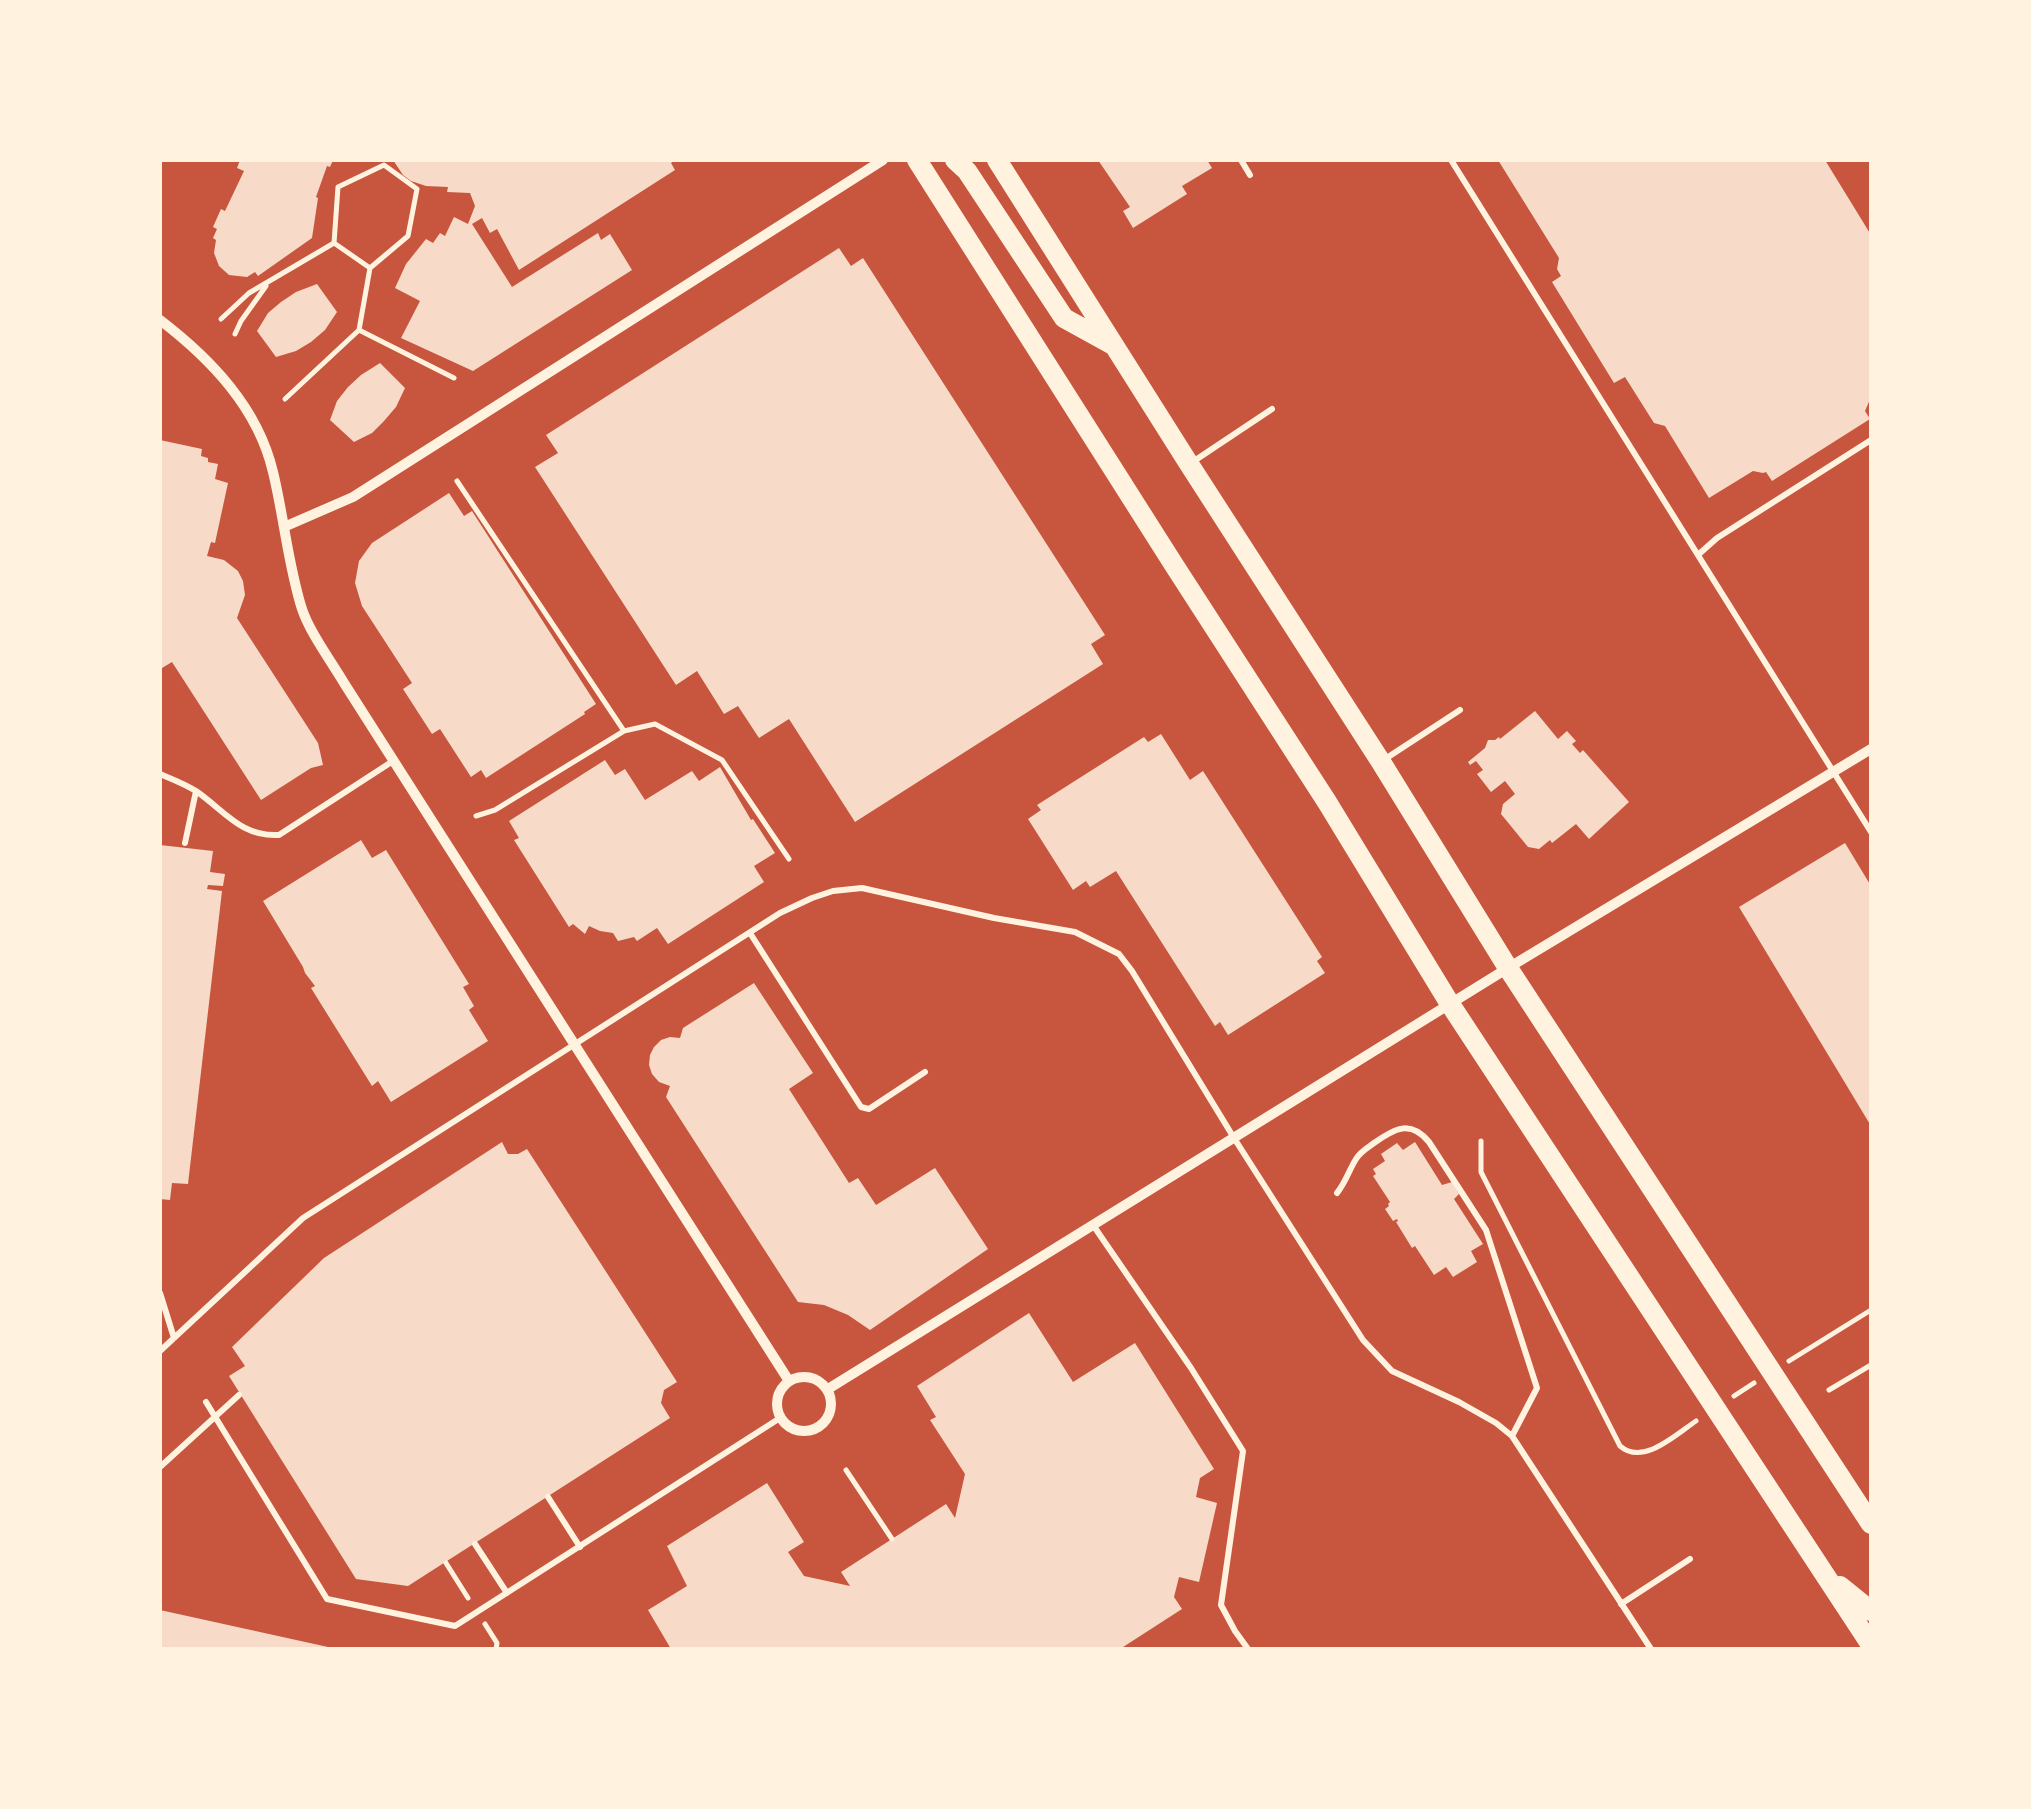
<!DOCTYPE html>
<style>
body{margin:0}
#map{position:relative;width:2031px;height:1809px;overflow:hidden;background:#c8553d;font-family:"Alegreya Sans",sans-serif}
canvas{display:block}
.frame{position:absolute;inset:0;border:162px solid #fff3e0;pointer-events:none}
</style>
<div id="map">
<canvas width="2031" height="1809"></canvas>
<div class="frame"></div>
</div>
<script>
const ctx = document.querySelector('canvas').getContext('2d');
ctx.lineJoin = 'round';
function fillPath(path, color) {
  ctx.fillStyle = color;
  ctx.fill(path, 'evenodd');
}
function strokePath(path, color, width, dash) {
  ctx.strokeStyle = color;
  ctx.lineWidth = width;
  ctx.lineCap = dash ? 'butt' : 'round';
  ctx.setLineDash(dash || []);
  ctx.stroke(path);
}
fillPath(new Path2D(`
 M240 160H333L330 167 327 166 316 197 318 198 312 238 258 276 255 272 247 277 229 275 219 266 214 253 216 240 213 238 217 229 213 227 221 209 225 211 244 171 237 168Z
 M393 160H675L671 163 675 170 519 270 497 229 490 233 482 218 472 224 512 287 598 233 601 240 610 234 632 270 473 371 401 338 420 301 395 288 406 264 426 239 433 243 440 233 445 236 454 217 468 224 475 206 470 193 447 192 448 187 426 186 411 181 403 175Z
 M1098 160H1207L1212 168 1182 186 1187 194 1133 228 1123 211 1130 207Z
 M1498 160H1825L1871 235V397L1865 411 1870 419 1772 481 1766 472 1763 473 1753 471 1709 498 1665 426 1654 423 1625 377 1614 383 1552 282 1561 276 1557 269 1559 258Z
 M839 248 851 266 863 258 1105 635 1091 644 1103 664 855 822 789 719 759 738 738 706 724 714 697 671 676 685 535 467 558 453 546 435Z
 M317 284 337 312 325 330 311 342 296 351 276 357 257 331 268 313 281 302 296 292Z
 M380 363 405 388 396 407 384 421 372 433 354 442 330 420 337 401 348 387 361 375Z
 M160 440 202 449 201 456 208 458V462L218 464 215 479 228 483 215 543 211 542 207 556 224 560 238 571 243 581 245 595 237 618 318 743 323 765 311 768 261 800 172 662 162 668 160 665Z
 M449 493 464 516 472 511 596 704 584 712 585 714 486 778 481 770 471 777 440 729 432 734 403 689 412 683 362 606 355 583 359 561 372 543Z
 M1535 711 1558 739 1567 731 1576 741 1572 744 1580 753 1583 750 1629 802 1589 839 1576 824 1552 843 1550 840 1539 849 1528 847 1501 814 1503 804 1515 794 1505 781 1491 792 1477 774 1483 770 1476 761 1470 765 1468 762 1485 748 1488 740H1495L1499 737 1500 739Z
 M1161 734 1190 780 1203 771 1322 957 1317 961 1325 973 1228 1035 1220 1022 1215 1026 1116 871 1090 887 1086 881 1073 890 1028 819 1041 810 1037 805 1144 737 1148 742Z
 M605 760 615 775 625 769 645 800 692 771 699 781 720 767 751 820 753 819 775 853 754 866 764 882 668 944 657 928 637 941 634 937 618 941 613 933 600 931 589 926 585 934 573 924 569 927 514 840 519 838 509 821Z
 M361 840 372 858 386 850 469 984 463 987 474 1006 469 1010 488 1041 391 1102 378 1081 372 1086 311 988 315 986 305 973 303 967 263 901Z
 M1845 843 1871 886V1126L1739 907Z
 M160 845 213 851 210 872 225 874 223 886 208 885 207 889 222 891 188 1184 172 1183 170 1200 160 1199Z
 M754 983 813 1073 789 1089 849 1183 858 1178 876 1205 935 1168 988 1249 870 1330 848 1315 824 1305 798 1302 666 1097 670 1086 659 1082 652 1074 649 1065 650 1055 654 1047 661 1040 670 1037 680 1038 683 1028Z
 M502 1142 508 1154H518L527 1149 677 1382 664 1390 661 1403 670 1418 408 1586 356 1579 229 1376 245 1366 232 1347 324 1258Z
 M1415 1142 1442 1185 1452 1182 1459 1194 1454 1199 1483 1244 1471 1251 1477 1262 1453 1277 1446 1267 1434 1275 1415 1246 1412 1248 1396 1222 1398 1221 1397 1219 1393 1221 1385 1209 1389 1206 1388 1204 1390 1202 1373 1176 1376 1174 1373 1169 1385 1161 1381 1154 1397 1143 1403 1150Z
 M1029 1313 1073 1382 1135 1343 1214 1469 1200 1478 1196 1497 1217 1503 1199 1582 1179 1577 1174 1597 1182 1609 1120 1649H671L648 1610 687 1586 667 1546 767 1483 804 1542 788 1552 804 1576 850 1586 841 1572 946 1504 955 1518 965 1474 930 1420 936 1417 917 1386Z
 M160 1610 328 1647 327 1649H160Z`), '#f7dbc8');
strokePath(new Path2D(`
 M334 243 370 268
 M221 319 249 293 334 243 338 187 384 165 417 189 408 236 370 268 359 330 454 378
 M235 334 241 321 266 286
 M285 399 359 330
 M457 481 624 731
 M476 816 495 810 624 731 655 724 722 760 789 859
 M1481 1141V1172L1620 1446C1643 1466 1675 1435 1696 1421
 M1789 1361 1871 1310
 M1829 1390 1871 1365
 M1734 1396 1754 1383
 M846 1470 892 1539
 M446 1563 468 1598
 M485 1624 497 1643 496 1649`), '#fff3e0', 5);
strokePath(new Path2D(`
 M1241 160 1250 175
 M1451 160 1871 832
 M1194 461 1272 409
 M1699 554 1717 538 1871 440
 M1382 761 1460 710
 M160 774C172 779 185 784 196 791 225 811 241 837 279 835L393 761
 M185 843 196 791
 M750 933 861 1107 869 1109 925 1072
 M1337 1193C1346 1182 1349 1170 1356 1159 1360 1152 1367 1148 1374 1143 1394 1129 1410 1119 1429 1142L1486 1230 1537 1388 1512 1436
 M1093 1225 1191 1368 1243 1451 1221 1605 1235 1631 1248 1649
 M160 1293 174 1338
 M160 1351 303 1218 780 913 812 898 833 891 862 888 994 918 1075 932 1119 954 1132 971 1234 1138 1363 1340 1392 1371 1459 1402 1496 1423 1512 1436 1651 1649
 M206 1402 327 1599 455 1626 780 1418
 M160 1467 239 1395
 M548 1497 580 1547
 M475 1544 507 1593
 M1621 1604 1690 1559`), '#fff3e0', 6);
strokePath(new Path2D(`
 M160 320C211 359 258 408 273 472 284 517 288 565 302 609 310 633 331 661 344 683L789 1381
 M284 527 353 497 883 160
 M777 1404a27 27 0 1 1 54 0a27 27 0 1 1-54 0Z
 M828 1389 1508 968 1871 749`), '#fff3e0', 10);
strokePath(new Path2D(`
 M917 160 1174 565 1327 802 1450 1004 1871 1645
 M955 160 967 171 1064 318 1113 345
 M997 160 1189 464 1381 762 1508 968 1871 1524
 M1840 1586 1871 1611`), '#fff3e0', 20);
</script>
